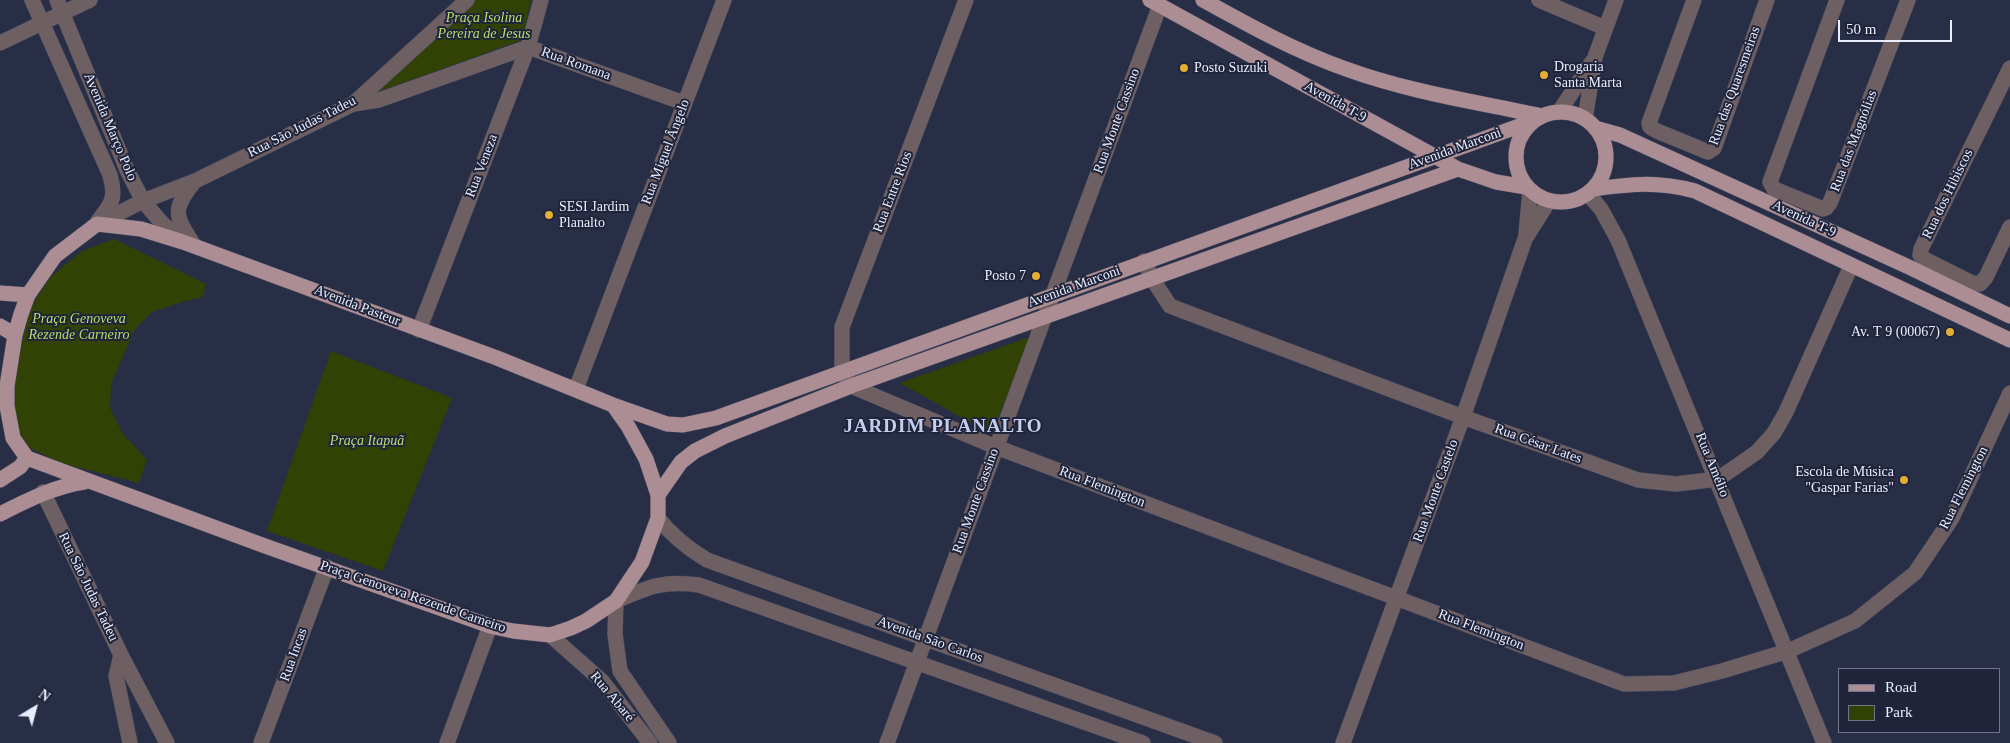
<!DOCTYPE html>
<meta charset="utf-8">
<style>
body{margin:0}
#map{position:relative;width:2010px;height:743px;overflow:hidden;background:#282e45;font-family:Georgia,serif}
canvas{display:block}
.legend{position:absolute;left:1838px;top:668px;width:162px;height:65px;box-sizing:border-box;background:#1f243b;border:1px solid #707489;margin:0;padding:6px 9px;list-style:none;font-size:15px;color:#e9edfd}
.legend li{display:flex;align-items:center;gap:10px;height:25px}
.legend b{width:25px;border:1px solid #707489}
.north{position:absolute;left:10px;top:683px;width:50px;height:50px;-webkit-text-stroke:4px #1f243b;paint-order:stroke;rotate:37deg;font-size:14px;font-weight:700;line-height:20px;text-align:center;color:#e9edfd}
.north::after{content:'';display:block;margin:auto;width:18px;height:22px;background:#e9edfd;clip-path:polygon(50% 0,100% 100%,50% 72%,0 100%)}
.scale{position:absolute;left:1838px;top:20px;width:114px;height:22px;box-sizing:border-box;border:2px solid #e9edfd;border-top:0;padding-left:6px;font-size:15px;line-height:18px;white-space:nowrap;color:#e9edfd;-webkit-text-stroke:4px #1f243b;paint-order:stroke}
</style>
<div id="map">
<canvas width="2010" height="743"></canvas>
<ul class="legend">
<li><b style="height:6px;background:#ab8d93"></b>Road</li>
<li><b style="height:14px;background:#314204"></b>Park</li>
</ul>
<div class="north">N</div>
<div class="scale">50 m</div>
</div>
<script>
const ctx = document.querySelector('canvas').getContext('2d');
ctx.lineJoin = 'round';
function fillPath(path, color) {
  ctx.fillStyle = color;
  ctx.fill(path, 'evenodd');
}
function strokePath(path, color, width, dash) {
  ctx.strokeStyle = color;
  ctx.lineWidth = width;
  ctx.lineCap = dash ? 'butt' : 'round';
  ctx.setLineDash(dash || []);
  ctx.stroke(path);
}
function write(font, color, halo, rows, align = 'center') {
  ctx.font = font + ' Georgia,serif';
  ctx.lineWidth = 4;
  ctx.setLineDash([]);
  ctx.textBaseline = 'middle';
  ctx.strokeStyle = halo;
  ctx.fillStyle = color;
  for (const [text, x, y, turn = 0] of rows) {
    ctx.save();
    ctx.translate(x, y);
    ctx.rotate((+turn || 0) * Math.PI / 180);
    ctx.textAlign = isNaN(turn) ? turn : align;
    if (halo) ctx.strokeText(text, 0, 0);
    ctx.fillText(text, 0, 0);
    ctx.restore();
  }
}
fillPath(new Path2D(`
 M474 0H531L522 40 366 96Z
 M114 239 206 284 203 297 185 301 152 312 135 329 111 384 110 408 123 434 147 460 139 483 61 463 30 448 18 432 9 394 31 307 51 276 82 251Z
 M1032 336 991 434 900 383Z
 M331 351 452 398 383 571 267 531Z`), '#314204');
const minor = new Path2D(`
 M32 0 110 175C116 198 113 202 98 221
 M57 0 127 170 143 201 162 223 183 242
 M966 0 842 327V372L851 386 996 447 1624 684 1674 683 1722 671 1788 651 1855 621 1915 573 1952 518 2010 393
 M1539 0 1605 28
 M1694 0 1649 123 1650 127 1657 131 1708 152 1714 148 1767 0
 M1837 0 1770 182 1774 189 1823 209 1826 208 1830 203 1908 0
 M0 43 90 0
 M2010 68 1921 249 1920 255 1926 260 1972 283 1980 284 1986 277 2010 227
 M353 104 379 100 528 47 684 103
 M1559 112 1592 62
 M1585 119 1595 57 1616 0
 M1588 194 1601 209 1618 240 1824 743
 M97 224 143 201 195 181 353 104 467 0
 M1526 234 1530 191
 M194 245C175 216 171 210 195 181
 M1144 261 1153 280 1170 306 1463 417 1638 480 1676 484 1718 479 1757 452 1774 433 1786 412 1851 266
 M419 330 528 47 541 0
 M576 389 724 0
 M43 492 121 655 167 743
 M658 518C672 536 687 548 707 560L1215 743
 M550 635 602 681 650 743
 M121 655 116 676 130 743
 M261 743 327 567
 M447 743 490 626
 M669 743 620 671 615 634 616 601C648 587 663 580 699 585L1143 743
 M887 743 1160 5
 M1343 743 1463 417 1525 239 1549 201`);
const major = new Path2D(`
 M1150 0 1458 169 1496 182 1526 187
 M1203 0C1250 26 1295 51 1346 69 1409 92 1477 102 1542 116
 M1516 157a45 45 0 1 1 90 0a45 45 0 1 1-90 0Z
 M1595 128 1620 135 1911 268 2010 316
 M1593 189C1632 184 1656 181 1695 191L2010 340
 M0 293 28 295
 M0 326 15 335
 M613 405 628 426 646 459 658 495V518L642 562 616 601 586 621 571 628 550 635 513 631 490 626 265 546 27 458 13 438 7 406V386L15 335 21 314 28 295 55 256 97 224 141 229 183 242 497 358 613 405 667 424 683 425 716 418 1533 121
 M0 480 20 467 27 458
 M658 495 681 462 695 451 725 436 851 386 1458 169
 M0 514C28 500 53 487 84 482`);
strokePath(minor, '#43495f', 16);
strokePath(major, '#43495f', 16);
strokePath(minor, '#6e5f62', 15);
strokePath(major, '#ab8d93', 15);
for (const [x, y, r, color] of [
 [1184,68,5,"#e4ae35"],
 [1544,75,5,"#e4ae35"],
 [549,215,5,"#e4ae35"],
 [1036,276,5,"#e4ae35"],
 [1950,332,5,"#e4ae35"],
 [1904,480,5,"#e4ae35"]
]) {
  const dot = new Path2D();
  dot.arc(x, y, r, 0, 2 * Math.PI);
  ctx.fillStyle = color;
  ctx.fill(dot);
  strokePath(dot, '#1f243b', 2);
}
write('italic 14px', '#b9df69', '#1f243b', [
 ["Praça Isolina",484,18],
 ["Pereira de Jesus",484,34],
 ["Praça Genoveva",79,319],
 ["Rezende Carneiro",79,335],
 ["Praça Itapuã",367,441]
]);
write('14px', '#e9edfd', '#1f243b', [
 ["Rua Romana",576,64,20],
 ["Rua das Quaresmeiras",1735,86,-70],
 ["Avenida T-9",1335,102,29],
 ["Rua Monte Cassino",1117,121,-70],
 ["Avenida Março Polo",110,127,67],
 ["Rua São Judas Tadeu",302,127,-27],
 ["Rua das Magnólias",1854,141,-69],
 ["Avenida Marconi",1455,149,-20],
 ["Rua Miguel Ângelo",666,152,-69],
 ["Rua Veneza",482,166,-69],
 ["Rua Entre Rios",893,192,-69],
 ["Rua dos Hibiscos",1948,194,-64],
 ["Avenida T-9",1804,219,25],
 ["Avenida Marconi",1074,287,-20],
 ["Avenida Pasteur",357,306,21],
 ["Rua César Lates",1538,444,20],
 ["Rua Amélio",1712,465,68],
 ["Rua Flemington",1102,487,21],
 ["Rua Flemington",1964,488,-63],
 ["Rua Monte Castelo",1436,491,-70],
 ["Rua Monte Cassino",976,501,-70],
 ["Rua São Judas Tadeu",88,587,64],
 ["Praça Genoveva Rezende Carneiro",413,597,19],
 ["Rua Flemington",1481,630,21],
 ["Avenida São Carlos",930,640,20],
 ["Rua Incas",294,655,-70],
 ["Rua Abaré",612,697,50]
]);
write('14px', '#e9edfd', '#1f243b', [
 ["Drogaria",1554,67],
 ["Santa Marta",1554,83],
 ["Posto Suzuki",1194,68],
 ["SESI Jardim",559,207],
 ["Planalto",559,223],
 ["Posto 7",1026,276,"right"],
 ["Av. T 9 (00067)",1940,332,"right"],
 ["Escola de Música",1894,472,"right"],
 ["\"Gaspar Farias\"",1894,488,"right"]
], 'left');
ctx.letterSpacing = '1px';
write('bold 19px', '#c5ceec', '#1f243b', [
 ["JARDIM PLANALTO",943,427]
]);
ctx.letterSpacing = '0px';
</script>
